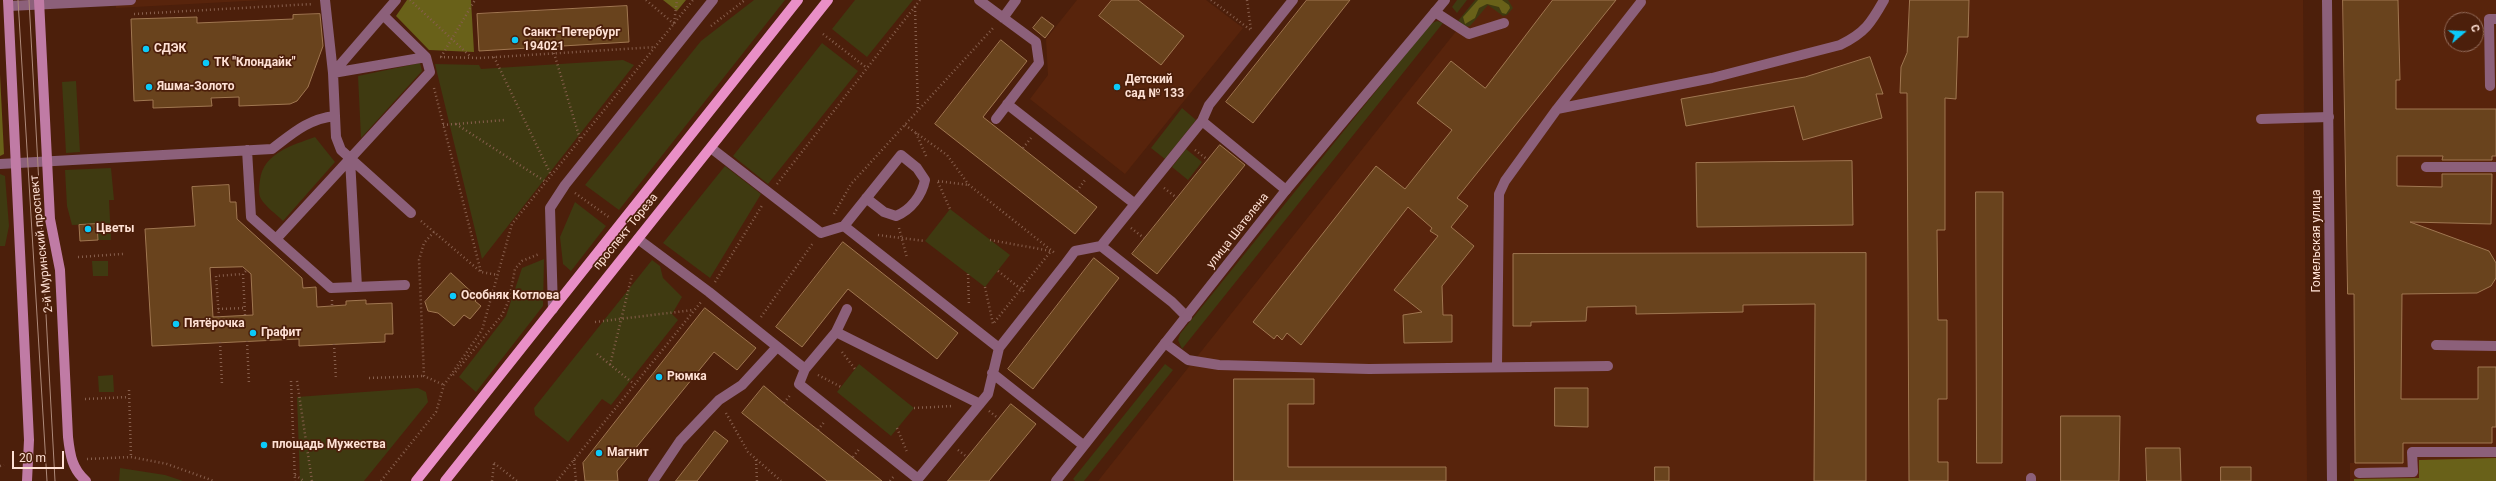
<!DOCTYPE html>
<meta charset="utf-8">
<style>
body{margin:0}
#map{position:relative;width:2496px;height:481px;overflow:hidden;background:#4c1f0b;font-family:Roboto,sans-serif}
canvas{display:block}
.north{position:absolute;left:2444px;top:12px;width:40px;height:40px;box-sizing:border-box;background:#4c1f0b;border:1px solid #936c5b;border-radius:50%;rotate:71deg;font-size:11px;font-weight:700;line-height:16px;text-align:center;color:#fee0d4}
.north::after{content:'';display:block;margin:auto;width:14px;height:18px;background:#0bcafa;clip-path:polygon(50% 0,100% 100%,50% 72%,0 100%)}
.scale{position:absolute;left:12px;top:451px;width:52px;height:18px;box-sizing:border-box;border:2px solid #fee0d4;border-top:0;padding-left:5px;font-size:12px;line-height:14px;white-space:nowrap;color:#fee0d4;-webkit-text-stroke:3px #4c1f0b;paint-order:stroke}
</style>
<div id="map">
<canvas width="2496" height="481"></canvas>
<div class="north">С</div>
<div class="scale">20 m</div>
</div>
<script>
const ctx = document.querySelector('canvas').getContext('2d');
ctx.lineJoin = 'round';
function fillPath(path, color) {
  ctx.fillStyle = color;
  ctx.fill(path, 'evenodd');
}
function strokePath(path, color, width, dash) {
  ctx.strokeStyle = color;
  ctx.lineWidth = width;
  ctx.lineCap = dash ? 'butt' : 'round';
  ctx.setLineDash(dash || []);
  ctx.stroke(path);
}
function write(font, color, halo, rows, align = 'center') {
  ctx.font = font + ' Roboto,sans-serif';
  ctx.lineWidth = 3.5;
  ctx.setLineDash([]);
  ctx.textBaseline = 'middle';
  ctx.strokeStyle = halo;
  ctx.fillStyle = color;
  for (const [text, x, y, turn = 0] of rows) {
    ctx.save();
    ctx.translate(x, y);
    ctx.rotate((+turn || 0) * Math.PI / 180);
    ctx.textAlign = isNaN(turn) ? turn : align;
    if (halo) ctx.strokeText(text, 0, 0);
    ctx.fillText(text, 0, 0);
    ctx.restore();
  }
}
fillPath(new Path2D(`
 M116 0H264L116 8Z
 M1077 0H1206L1243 28 1125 174 1030 99 1048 75 1046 39Z
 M1481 0H2303L2307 481H1098Z
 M2343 0H2496V481H2350V463H2355L2354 294H2348ZM2452 20H2476V44H2452Z`), '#58240c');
fillPath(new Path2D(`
 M754 0H785L619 210 585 185 701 41Z
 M855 0H913L867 57 832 29Z
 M1457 0H1467L1457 13 1452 7Z
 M1475 0H1508L1513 8 1507 15 1503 16 1488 5 1470 26 1465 27 1458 21Z
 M1437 21 1443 23 1182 349 1178 340 1180 334 1430 24Z
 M822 43 858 71 768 184 733 156Z
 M623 60 634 65 482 259 435 64 479 65 481 69Z
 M420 63 422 71 361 138 358 76Z
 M76 81 80 152 66 153 62 82Z
 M1182 108 1196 120 1165 159 1151 148Z
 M315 137 335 162 283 221C276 214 266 207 261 199 258 193 259 187 260 180 263 153 293 145 315 137Z
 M1186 149 1202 162 1188 180 1172 167Z
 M725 166 761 194 710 278 663 243Z
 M111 168 114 200H109L111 240H98L97 224 72 225 67 206 65 170Z
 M0 174 5 176 9 226 5 246H0Z
 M575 202 606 226 571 271 563 264 560 237Z
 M950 209 1010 255 985 287 925 241Z
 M544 259 543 306 476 392 459 377 506 316 522 268Z
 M652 260 660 266 663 278 682 297 672 314 678 320 611 405 602 399 568 442 535 415 534 408Z
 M92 261H108V276H93Z
 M859 364 914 408 891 436 837 392Z
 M1165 364 1173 370 1084 481H1075L1073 479Z
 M113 375 114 392H99L98 376Z
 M418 388 426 392 428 402 364 481H300L297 397Z
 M120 468 165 475 183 481H119Z`), '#3f3a11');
fillPath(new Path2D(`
 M407 0H471L474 52 429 50 396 16Z
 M663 0H686L677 11Z
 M1478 0H1502L1509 5 1510 8 1506 14 1502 13 1499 7 1487 4 1479 8 1475 18 1465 24 1463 17Z
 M0 74 4 154 0 156Z
 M2496 458V481H2354V479L2419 478V460Z`), '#696119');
const building = new Path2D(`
 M1112 0H1138L1184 36 1161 65 1099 16Z
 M1307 0H1350L1253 123 1226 102Z
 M1553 0H1616L1457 198 1468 206 1451 227 1474 246 1442 286 1443 315H1452V342L1404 343 1403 315 1422 312 1394 290 1438 236 1430 231 1432 228 1408 207 1301 345 1287 333 1282 340 1277 335 1274 339 1253 322 1376 166 1405 189 1452 130 1417 103 1451 61 1485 88Z
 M1910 0H1969L1968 37H1958L1956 99 1945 98V230H1937L1938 320H1947V399H1938V462H1948V481H1909L1907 93H1900L1901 67 1907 53Z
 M2343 0H2398L2400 80H2396V109H2496V156H2492V160H2442L2443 156H2397V186L2442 187V174H2492L2491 224 2410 222 2489 251 2496 263V278L2491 286 2477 293 2402 294 2401 399H2478V367H2496V427H2492V443H2403V463H2355L2354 294H2348Z
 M627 6 629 42 479 51 477 14Z
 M320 14 323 46 308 87 297 101 290 104 239 106V97L211 98 212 106 153 108V100L134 101 131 19 197 17V23L293 19V15Z
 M1042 17 1054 26 1045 38 1033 28Z
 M1001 40 1027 61 983 117 1097 207 1075 234 935 124Z
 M1870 57 1883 94H1876L1882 118 1803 140 1794 106 1686 126 1681 99 1805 77Z
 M1220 145 1245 165 1157 274 1132 254Z
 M1852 161 1853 225 1697 227 1696 163Z
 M229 185 230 202H236L237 219 302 278 303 288 316 287 317 307 346 305V301L366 300V304L392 303 393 334H385V342L299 346V339L152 346 145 229 195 226 192 187ZM243 267 251 274 253 315 213 317 210 268Z
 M1976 192H2003L2002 463H1977Z
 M97 224 98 240 80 241 79 225Z
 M843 242 958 333 937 359 848 289 802 347 776 327Z
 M1866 253V481H1814L1815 304 1743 305V312L1636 314V306L1587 307 1586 321 1531 322V326H1513V254Z
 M1094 258 1119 278 1033 389 1008 369Z
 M451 273 478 298 475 301 481 306 470 319 464 315 454 326 438 313 428 311 425 302Z
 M705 308 756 348 737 370 714 352 617 471 618 481H585L583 463Z
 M1234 379H1314V404H1288V467H1446V481H1234Z
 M764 386 784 403 882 481H827L742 413Z
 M1555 388H1588V427L1555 426Z
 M1011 404 1036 424 989 481H948Z
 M2061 416H2120L2119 481H2061Z
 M715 431 728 441 717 455 697 481H676Z
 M2146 448H2180L2181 481H2147Z
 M1655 467H1669V481H1655Z
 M2221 467H2251V481H2221Z`);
fillPath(building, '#69431d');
strokePath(building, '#a07751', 1);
strokePath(new Path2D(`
 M410 0 471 57
 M646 0 674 24
 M1211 0 1252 31
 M1247 0 1251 30
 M915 7 918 111
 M134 14 313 4
 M674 23 677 0
 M711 26 745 0
 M823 34 867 68
 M554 53 580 139
 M440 57 479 58 655 47
 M441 57 475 0
 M494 57 551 175
 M434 88 481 272
 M456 124 546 182
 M443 125 505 120
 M905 125 947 155 969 185 1056 254
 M916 133 927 158
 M1023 148 1031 138
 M1195 150 1208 160
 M938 181 969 185
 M938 182 950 209
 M777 184 920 0
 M1164 188 1177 198
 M1077 191 1085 180
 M575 193 610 218
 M834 214 851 184 994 27
 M421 221 481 272 498 275
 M899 228 907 258
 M1131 228 1144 238
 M434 232 424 243 419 260 424 376 444 385
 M878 235 925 241
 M990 240 1051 251 993 324
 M78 257 123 254
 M998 271 1026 293
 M968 274 969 306
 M715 282 763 204
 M985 287 993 324
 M332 300V306
 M218 309 245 308
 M245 315 243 274 247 270
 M219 317 216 276 243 274
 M761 317 813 243
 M595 322 693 310
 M247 341 249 384
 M220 342 222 385
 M334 344 336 379
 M842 352 855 369
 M597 354 634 384
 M610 365 632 275
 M453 375 502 315 509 300 515 269 522 261 539 254
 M818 375 841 387
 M369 378 424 376
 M291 381 295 481
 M297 381 312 481
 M129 390 131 457
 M85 399 129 397
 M784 403 791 394
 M914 408 953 406
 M989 411 999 419
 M726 413 748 452 781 481
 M897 428 907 452
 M818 430 825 421
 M958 450 967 457
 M853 457 860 448
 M87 459 131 457 167 464 214 481
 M574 460 576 481
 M756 460 757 481
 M494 463 517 481
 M0 466 4 465
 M295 475 304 481
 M381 481 436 412 444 385 482 330 512 224 693 0
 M492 481 494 464
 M557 481 701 302
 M890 481 894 476`), '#875f4d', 2.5, [1, 3]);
strokePath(new Path2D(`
 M325 0 333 73 426 57 383 15
 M979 0 1036 42 1039 63 996 119
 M9 6 131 0
 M1435 12 1469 34 1504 23
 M1003 18 1016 0
 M2490 86 2489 19H2496
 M1007 104 1135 204
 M1557 109 1712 78 1840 45C1865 33 1871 23 1884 0
 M335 116 336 137 341 150 411 213
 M2261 119 2329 117
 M1202 121 1209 105 1293 0
 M711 148 821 233 844 226 999 348
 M247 150 251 217 331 288 405 285
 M350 159 357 287
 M0 164 272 149C293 133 308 119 335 116L333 73 396 0
 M2426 167H2496
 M844 226 901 155 917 168 925 180C922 195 911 210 896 216L884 212 866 198
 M276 239 430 72 426 57
 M638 239 709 292 805 369
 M1101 246 1172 302 1187 317
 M847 309 836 332 805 369 799 384 918 479 988 394 999 348 1066 263 1075 251 1101 246 1202 121 1286 190
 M836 332 980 404
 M1165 343 1188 360 1219 365 1369 369 1608 366
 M2436 345 2496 346
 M1497 366 1499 194 1505 181 1557 109 1641 2
 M992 373 1083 445
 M2359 473 2413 472 2412 452H2496
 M2031 478V481
 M653 481 680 441 719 400 742 385 777 347`), '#8c607a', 10);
strokePath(new Path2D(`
 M2327 0 2332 481
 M553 309 550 208 565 185 713 0
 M1056 481 1286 190 1445 0`), '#8c607a', 10);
strokePath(new Path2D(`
 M8 0 29 440 27 481
 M39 0 50 219 60 270 68 437C70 455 72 469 86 481`), '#c07ba5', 10);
strokePath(new Path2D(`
 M416 481 798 0
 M445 481 828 0`), '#e98fc7', 10);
strokePath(new Path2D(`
 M18 0 47 481
 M29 0 55 481`), '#ae8a7a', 1);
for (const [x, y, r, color] of [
 [515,40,4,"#0bcafa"],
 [146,49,4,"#0bcafa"],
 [206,63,4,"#0bcafa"],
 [149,87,4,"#0bcafa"],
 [1117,87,4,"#0bcafa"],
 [88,229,4,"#0bcafa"],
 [453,296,4,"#0bcafa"],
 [176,324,4,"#0bcafa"],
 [253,333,4,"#0bcafa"],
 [659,377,4,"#0bcafa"],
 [264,445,4,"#0bcafa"],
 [599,453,4,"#0bcafa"]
]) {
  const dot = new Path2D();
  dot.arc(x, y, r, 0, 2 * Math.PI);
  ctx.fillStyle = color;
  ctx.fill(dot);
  strokePath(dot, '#4c1f0b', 1.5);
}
write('bold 12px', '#fee0d4', '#4c1f0b', [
 ["Санкт-Петербург",523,33],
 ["194021",523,47],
 ["СДЭК",154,49],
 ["ТК \"Клондайк\"",214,63],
 ["Детский",1125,80],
 ["сад № 133",1125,94],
 ["Яшма-Золото",157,87],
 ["Цветы",96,229],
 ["Особняк Котлова",461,296],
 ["Пятёрочка",184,324],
 ["Графит",261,333],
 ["Рюмка",667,377],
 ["площадь Мужества",272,445],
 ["Магнит",607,453]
], 'left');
write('12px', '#fee0d4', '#4c1f0b', [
 ["улица Шателена",1238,231,-52],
 ["проспект Тореза",626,232,-51],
 ["Гомельская улица",2317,241,-90],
 ["2-й Муринский проспект",42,244,-96]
]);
</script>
